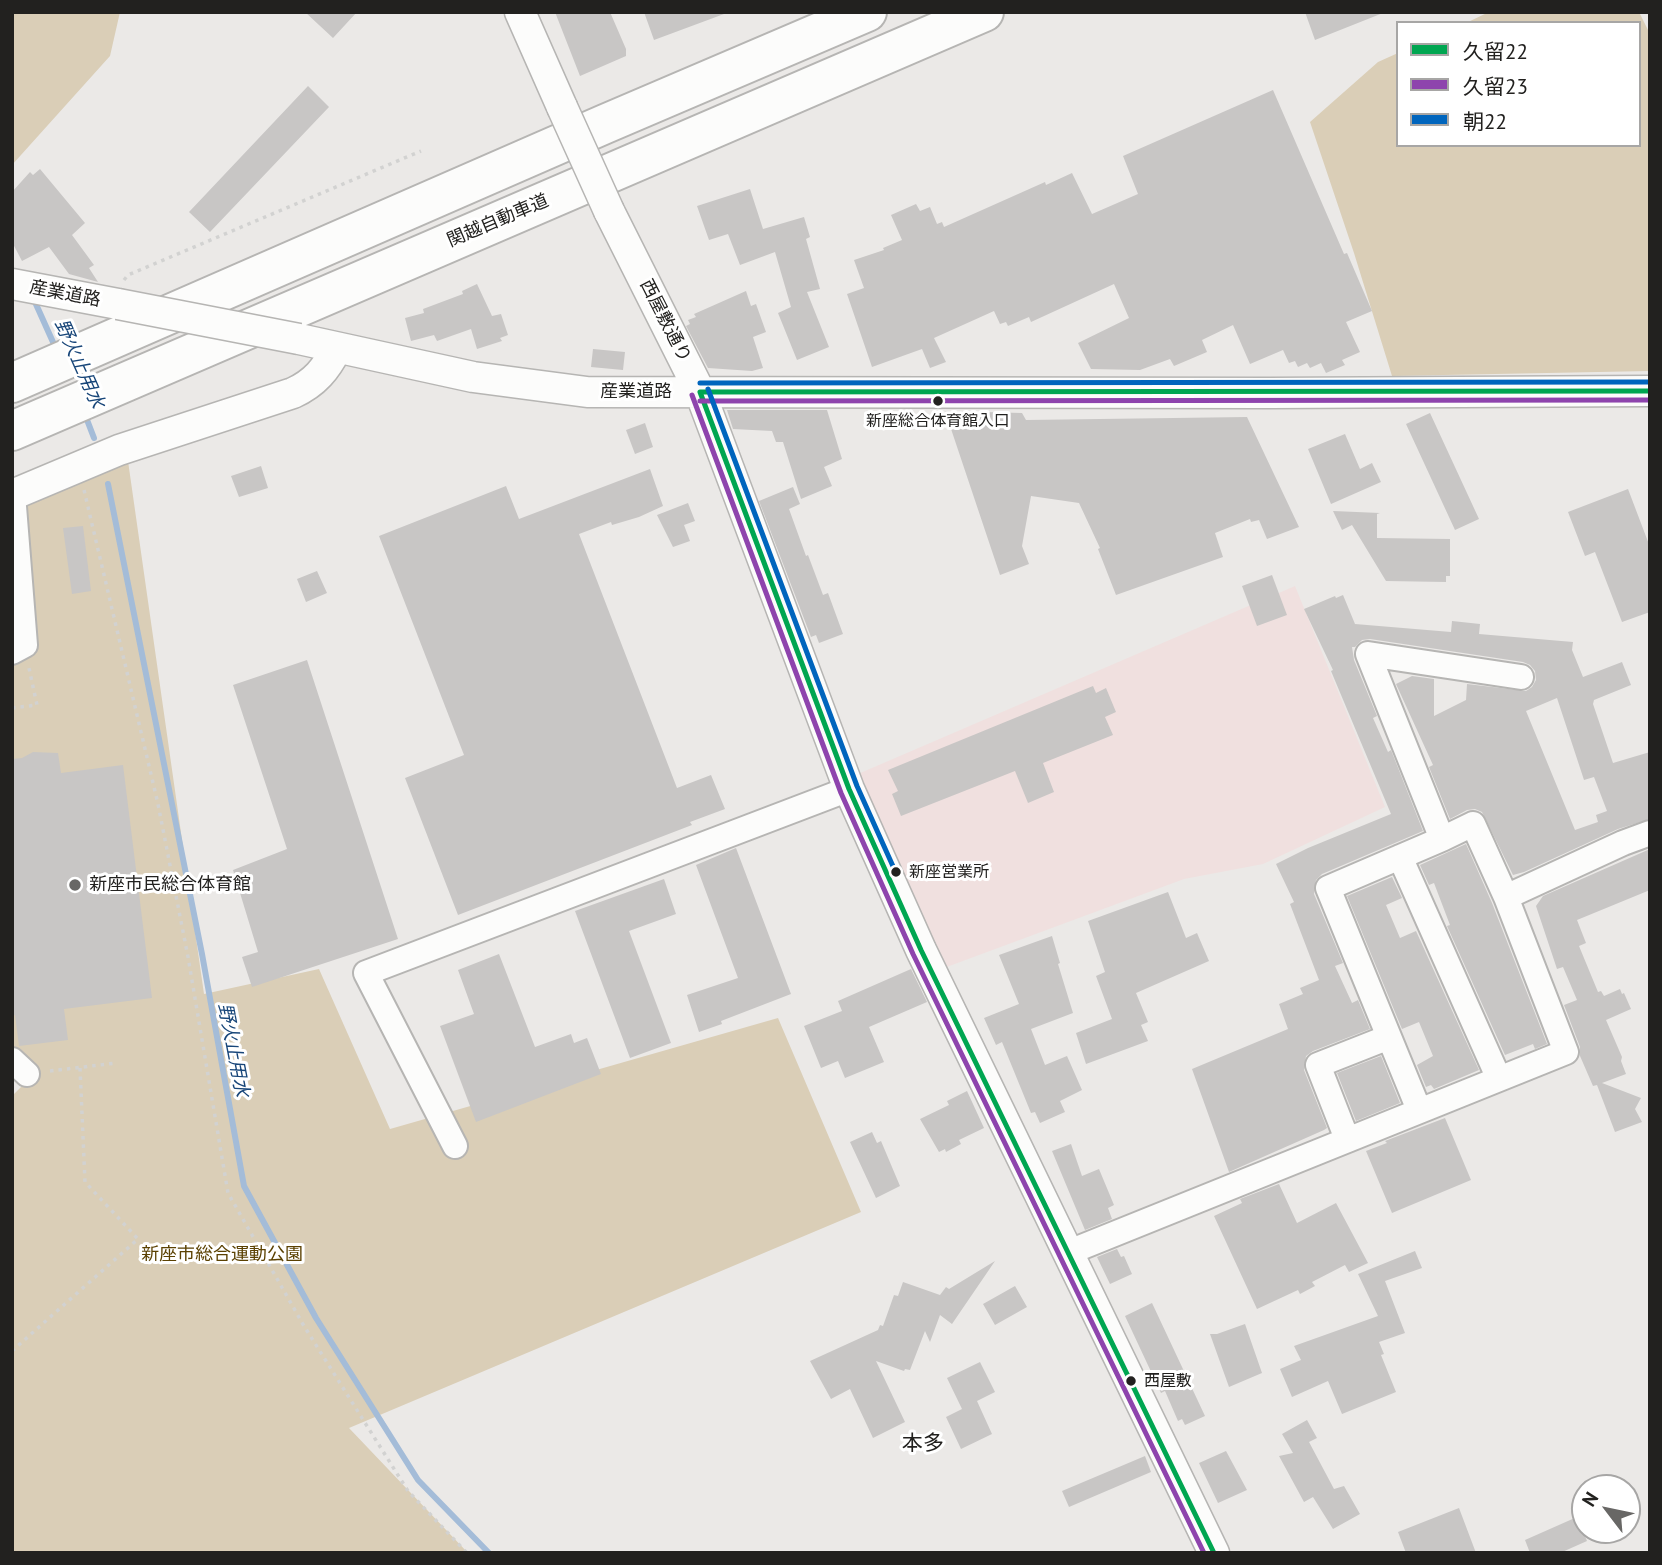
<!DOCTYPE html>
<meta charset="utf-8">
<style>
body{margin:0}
#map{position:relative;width:1662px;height:1565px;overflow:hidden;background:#ebe9e7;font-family:"PT Sans","Noto Sans JP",sans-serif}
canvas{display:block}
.frame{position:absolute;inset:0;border:14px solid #22211f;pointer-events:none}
.legend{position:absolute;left:1396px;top:21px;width:245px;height:126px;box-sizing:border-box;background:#fff;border:2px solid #a7a6a5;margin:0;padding:9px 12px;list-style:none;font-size:21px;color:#22211f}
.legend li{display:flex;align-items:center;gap:14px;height:35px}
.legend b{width:35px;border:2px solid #a7a6a5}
.north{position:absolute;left:1571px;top:1474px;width:70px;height:70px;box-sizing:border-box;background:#fff;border:2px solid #a7a6a5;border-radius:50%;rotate:302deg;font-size:19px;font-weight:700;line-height:28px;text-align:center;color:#22211f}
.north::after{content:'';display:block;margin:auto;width:24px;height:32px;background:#686765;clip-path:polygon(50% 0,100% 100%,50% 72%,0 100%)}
</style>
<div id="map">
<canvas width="1662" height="1565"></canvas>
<div class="frame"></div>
<ul class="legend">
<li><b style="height:9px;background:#00a651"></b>久留22</li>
<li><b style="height:9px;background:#8e44ad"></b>久留23</li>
<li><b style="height:9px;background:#0065bd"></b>朝22</li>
</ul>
<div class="north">N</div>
</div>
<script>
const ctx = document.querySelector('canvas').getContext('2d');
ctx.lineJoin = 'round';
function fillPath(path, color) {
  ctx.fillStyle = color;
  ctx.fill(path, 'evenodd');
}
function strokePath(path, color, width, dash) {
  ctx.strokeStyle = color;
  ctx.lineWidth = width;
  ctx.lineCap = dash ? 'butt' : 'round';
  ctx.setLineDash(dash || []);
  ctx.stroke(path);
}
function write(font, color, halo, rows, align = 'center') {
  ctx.font = font + ' "PT Sans","Noto Sans JP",sans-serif';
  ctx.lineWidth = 6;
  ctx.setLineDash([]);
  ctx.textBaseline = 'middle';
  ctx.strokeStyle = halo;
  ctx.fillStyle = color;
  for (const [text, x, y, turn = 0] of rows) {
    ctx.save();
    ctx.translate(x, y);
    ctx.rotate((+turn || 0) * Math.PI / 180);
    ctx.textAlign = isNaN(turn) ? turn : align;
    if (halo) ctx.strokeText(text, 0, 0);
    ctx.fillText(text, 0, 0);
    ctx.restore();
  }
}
fillPath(new Path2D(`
 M1295 586 1385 807 1263 864 1184 879 944 968 858 774Z`), '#f0e0df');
fillPath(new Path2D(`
 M12 12H120L110 56 12 165Z
 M1489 12H1639L1650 34V371L1392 376 1354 253 1310 122 1378 62 1398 53V145H1639V23H1466Z
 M128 461 204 994 319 969 390 1129 778 1018 861 1212 349 1428 468 1553H12V1096L23 1085 12 1074V508Z`), '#daceb7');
strokePath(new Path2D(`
 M35 302 57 351
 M84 412 94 438
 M108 484 202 954 244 1186 316 1318 418 1480 489 1553`), '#a4bcd8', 6);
fillPath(new Path2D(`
 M305 12H357L333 38Z
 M555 12H610L626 49V56L580 76Z
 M644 12H724V14L654 40Z
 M1305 12H1383V13L1315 40Z
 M308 86 329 107 210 232 189 212Z
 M1273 90 1344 254 1347 253 1372 311 1346 322 1360 352 1342 360 1345 365 1326 373 1321 363 1310 368 1307 363 1298 367 1295 361 1289 363 1283 350 1250 364 1233 325 1202 340 1207 352 1174 366 1170 359 1140 370 1091 369 1078 343 1129 318 1114 284 1031 322 1029 317 1008 326 1006 322 1000 324 994 311 934 338 946 362 930 368 922 349 872 367 847 294 864 288 854 260 884 250 883 248 902 240 891 215 916 204 920 211 930 207 937 224 942 222 944 227 1045 182 1046 185 1072 173 1092 214 1138 194 1123 156Z
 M40 169 85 223 72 235 94 265 89 268 98 282 69 274 49 247 22 261 12 242V192L30 172 33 175Z
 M750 189 763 229 804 217 810 237 806 239 820 289 807 292 829 347 797 360 778 313 791 307 775 252 740 265 728 234 709 240 697 206Z
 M477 284 492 316 501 314 508 335 500 338 502 341 477 349 471 329 437 341 434 335 411 341 405 318 424 313 423 309 463 294 462 291Z
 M746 291 751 306 756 304 766 332 753 337 763 368 752 371 708 368 686 326 690 324 688 320 696 317 694 314Z
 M593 349 625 352 623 370 591 367Z
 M727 410H827L842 459 824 467 832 486 801 499 783 442H776L772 431 733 429Z
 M945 411 1022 413 1026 420 1247 417 1299 527 1267 539 1259 520 1251 522 1250 519 1215 533 1223 557 1116 595 1098 549 1100 548 1079 503 1031 496 1022 546 1029 564 1000 575Z
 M1430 413 1479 519 1455 530 1406 424Z
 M645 423 653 447 635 454 626 430Z
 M1345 434 1360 469 1372 463 1381 482 1331 504 1308 449Z
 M261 466 268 488 239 497 231 476Z
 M650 469 663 506 639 517 612 525 611 522 579 534 677 788 711 775 725 809 690 822 692 825 458 915 405 778 464 755 379 536 506 486 519 519Z
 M793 487 800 504 789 509 806 556 808 555 823 595 828 593 843 634 819 643 816 635 811 637 759 501Z
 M1628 489 1650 547V612L1622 622 1595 552 1585 556 1568 512Z
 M688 503 695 521 684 525 690 541 673 547 657 515Z
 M1333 511 1380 513 1377 514V538L1450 539V576H1446V582L1386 581 1352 525 1342 530Z
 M83 526 91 591 72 594 63 528Z
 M317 571 327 593 306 602 297 579Z
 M1272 575 1287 615 1257 626 1242 586Z
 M1343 595 1355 624 1451 632 1452 621 1480 624 1479 634 1573 642 1572 650 1583 677 1622 662 1631 685 1594 700 1593 704 1613 763 1650 752V819L1618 829 1524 872 1513 875 1482 812 1475 809 1467 810 1450 819 1429 767 1433 765 1396 684 1412 676 1434 679V716L1466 700 1467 684 1526 691 1532 687 1536 680 1535 671 1530 665 1523 662 1370 639 1362 640 1355 647H1352L1354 660 1377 716 1373 718 1388 752 1391 750 1423 831 1322 874 1316 880 1314 894 1343 963 1335 966 1352 1003 1358 1000 1370 1029 1313 1051 1306 1056 1304 1070 1327 1128 1324 1130 1229 1172 1192 1069 1288 1029 1279 1004 1303 994 1300 988 1319 980 1290 904 1294 902 1276 864 1308 848 1391 814 1331 671 1333 670 1304 609 1335 596 1336 598ZM1557 698 1584 780 1594 777 1607 811 1596 815 1598 822 1575 830 1526 711Z
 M307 660 398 939 252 987 242 957 258 952 233 870 287 849 233 685Z
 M1093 686 1096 693 1106 688 1116 712 1105 717 1113 735 1043 763 1054 792 1028 803 1015 771 901 816 892 794 898 791 888 770Z
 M33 752 58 753 61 773 123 765 152 998 64 1009 68 1040 19 1046 15 1015 12 1016V759L22 758Z
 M1466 844 1492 903 1547 1044 1535 1049 1533 1044 1505 1055 1447 926 1450 925 1434 883 1429 885 1420 865Z
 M736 848 791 994 721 1021 722 1024 699 1032 687 995 738 978 696 865Z
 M1650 849V890L1577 920 1586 943 1579 946 1598 992 1601 991 1604 996 1620 989 1622 994 1624 993 1631 1009 1606 1020 1622 1057 1621 1061 1626 1074 1602 1083 1641 1098 1635 1109 1642 1122 1615 1132 1597 1085 1593 1086 1580 1056V1047L1564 1005 1577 1000 1563 967 1557 969 1536 906 1543 896Z
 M1392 877 1402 898 1386 905 1400 938 1416 931 1479 1070 1434 1089 1431 1085 1426 1087 1417 1065 1433 1056 1419 1022 1402 1029 1347 896Z
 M664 879 676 914 629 931 671 1043 630 1058 575 911Z
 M1168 892 1186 938 1197 933 1209 961 1136 993 1148 1022 1141 1025 1148 1041 1086 1064 1076 1033 1112 1019 1096 976 1105 972 1088 921Z
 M1052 936 1060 963 1058 964 1073 1013 1031 1029 1045 1065 1067 1056 1082 1090 1060 1101 1065 1112 1040 1123 1035 1112 1031 1113 1002 1042 996 1045 984 1018 1019 1004 999 955Z
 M499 954 535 1047 571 1034 574 1043 587 1038 601 1074 476 1122 440 1026 474 1014 458 970Z
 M911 969 927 1002 869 1027 884 1062 845 1078 838 1061 821 1068 804 1026 842 1011 838 1001Z
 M1381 1056 1400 1103 1356 1121 1337 1073Z
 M967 1091 984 1128 959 1140 961 1144 946 1152 945 1149 939 1152 920 1119 949 1105 947 1101Z
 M1445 1118 1471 1180 1392 1213 1366 1151 1387 1143 1385 1141Z
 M872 1132 877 1143 881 1141 900 1186 876 1198 850 1142Z
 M1071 1144 1082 1176 1099 1169 1114 1205 1108 1208 1112 1219 1085 1230 1052 1151Z
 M1279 1184 1297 1223 1336 1203 1368 1263 1349 1272 1345 1265 1312 1282 1315 1286 1300 1294 1298 1290 1257 1309 1214 1216 1242 1203 1240 1199Z
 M1117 1249 1121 1257 1124 1256 1132 1274 1110 1284 1097 1257Z
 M1415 1251 1422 1268 1385 1281 1405 1333 1379 1342 1384 1354 1381 1355 1396 1392 1342 1414 1328 1381 1292 1397 1280 1369 1301 1360 1294 1346 1378 1316 1358 1274Z
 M995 1261 952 1324 940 1315 930 1342 925 1331 910 1370 905 1369 904 1371 876 1361 905 1422 873 1438 850 1389 831 1399 810 1361 878 1330 880 1325 883 1326 894 1295 898 1296 903 1282 940 1295 946 1287 949 1289Z
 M1015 1286 1027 1307 995 1325 983 1304Z
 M1152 1303 1205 1416 1185 1425 1182 1419 1178 1421 1165 1391 1161 1393 1125 1316Z
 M1245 1324 1262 1373 1229 1387 1210 1334H1217Z
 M980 1362 995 1392 977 1401 992 1434 961 1449 946 1417 962 1409 947 1378Z
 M1307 1420 1317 1438 1309 1442 1334 1489 1344 1486 1360 1514 1333 1529 1313 1497 1304 1502 1279 1456 1293 1453 1282 1434Z
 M1226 1451 1247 1490 1218 1503 1199 1463Z
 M1145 1456 1151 1472 1069 1507 1062 1491Z
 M1459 1508 1476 1553H1406L1398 1532Z
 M1577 1517 1587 1541 1560 1553H1530L1525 1540Z`), '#c8c6c5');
const minor = new Path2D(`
 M12 652 25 645 13 494
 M1400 857 1499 1079
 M1506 897 1623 843 1650 833
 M12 1060 27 1074
 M1419 1110 1328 888 1442 839
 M1347 1139 1318 1065 1389 1037
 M455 1146 366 973 849 789
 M1067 1253 1566 1052 1506 897 1473 824 1442 839 1368 654 1521 677`);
const tertiary = new Path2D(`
 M520 12 562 107
 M609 211 700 392 849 789 921 950 1214 1553
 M12 284 118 304
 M299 339 473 377 587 392 1270 393 1650 391
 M12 495 119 450 293 393C315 383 326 369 337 348`);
const motorway = new Path2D(`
 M12 383 605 124 867 12
 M12 431 984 12`);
strokePath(minor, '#b6b5b3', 28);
strokePath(tertiary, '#b6b5b3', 33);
strokePath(motorway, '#b6b5b3', 42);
strokePath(new Path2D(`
 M488 12H491
 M124 280 128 275 421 151
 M84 490 158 804 188 957 228 1193 304 1326 408 1491 467 1553
 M12 708 37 705 29 668
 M50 1071 116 1063
 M12 1351 138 1239 85 1182 80 1068`), '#d2d2d1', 3.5, [3.5, 5]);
strokePath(minor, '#fcfcfb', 24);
strokePath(tertiary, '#fcfcfb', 30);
strokePath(motorway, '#fcfcfb', 38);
const tertiaryBridge = new Path2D(`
 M562 107 609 211
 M118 304 299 339`);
strokePath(tertiaryBridge, '#b6b5b3', 33, []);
strokePath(tertiaryBridge, '#fcfcfb', 30);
strokePath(new Path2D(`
 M700 392 849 789 921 950 1214 1553
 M700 392 1650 391`), '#00a651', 5);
strokePath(new Path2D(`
 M692 395 841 793 913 954 1204 1553
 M700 401 1650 400`), '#8e44ad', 5);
strokePath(new Path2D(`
 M700 383 1650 382
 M708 389 857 786 896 873`), '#0065bd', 5);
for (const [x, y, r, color] of [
 [938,401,6,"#22211f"],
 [896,872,6,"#22211f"],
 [75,885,7,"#686765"],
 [1131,1381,6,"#22211f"]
]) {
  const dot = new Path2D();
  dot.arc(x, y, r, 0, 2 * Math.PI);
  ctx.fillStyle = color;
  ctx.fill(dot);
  strokePath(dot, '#fff', 2.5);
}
write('16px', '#22211f', '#fff', [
 ["新座総合体育館入口",938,421,"center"],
 ["新座営業所",909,872],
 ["西屋敷",1144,1381]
], 'left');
write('18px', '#22211f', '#fff', [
 ["関越自動車道",498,221,-23],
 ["産業道路",65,294,11],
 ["西屋敷通り",665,321,63],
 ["産業道路",636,392]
]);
write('18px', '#22211f', '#fff', [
 ["新座市民総合体育館",89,885]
], 'left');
write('18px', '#5b4102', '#fff', [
 ["新座市総合運動公園",222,1255]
]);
write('italic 19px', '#184679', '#fff', [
 ["野火止用水",79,364,66],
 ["野火止用水",233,1050,79]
]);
write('21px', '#22211f', '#fff', [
 ["本多",923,1444]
]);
</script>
